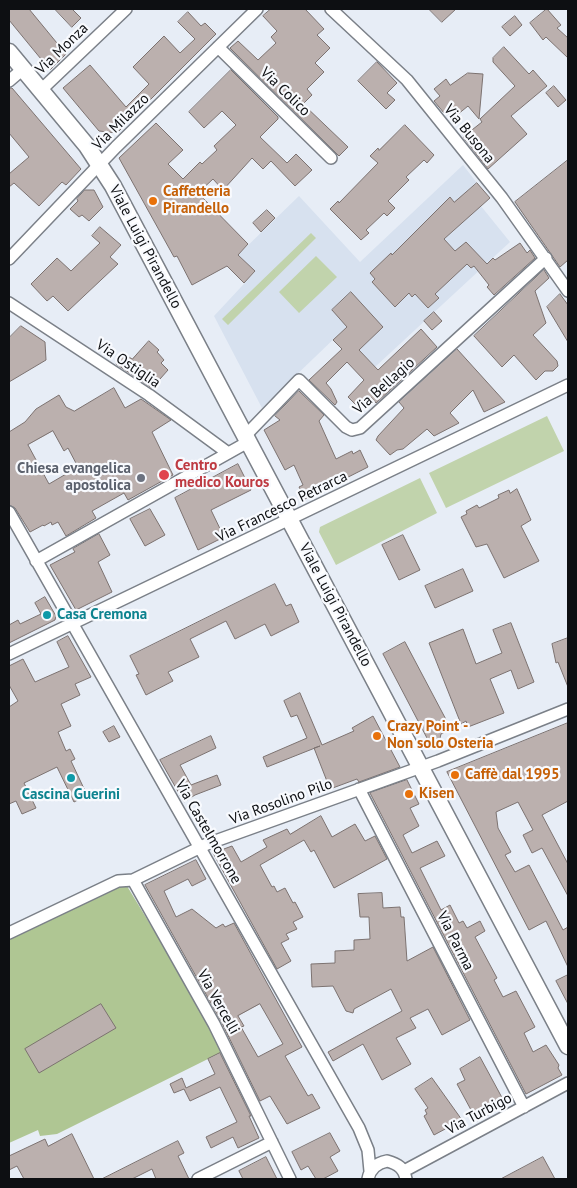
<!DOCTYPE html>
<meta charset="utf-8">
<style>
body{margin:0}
#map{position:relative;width:577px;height:1188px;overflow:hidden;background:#e7edf6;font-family:"PT Sans",sans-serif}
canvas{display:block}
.frame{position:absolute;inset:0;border:10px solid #0d0f12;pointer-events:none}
</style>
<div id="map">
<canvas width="577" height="1188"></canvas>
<div class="frame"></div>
</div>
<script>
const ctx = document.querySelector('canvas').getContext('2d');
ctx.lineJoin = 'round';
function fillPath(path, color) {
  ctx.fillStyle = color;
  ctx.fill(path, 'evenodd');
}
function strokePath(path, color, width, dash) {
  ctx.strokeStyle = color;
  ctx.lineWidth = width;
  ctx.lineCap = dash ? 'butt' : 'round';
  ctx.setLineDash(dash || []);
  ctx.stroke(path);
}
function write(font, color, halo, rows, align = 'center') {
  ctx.font = font + ' "PT Sans",sans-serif';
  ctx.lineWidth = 4.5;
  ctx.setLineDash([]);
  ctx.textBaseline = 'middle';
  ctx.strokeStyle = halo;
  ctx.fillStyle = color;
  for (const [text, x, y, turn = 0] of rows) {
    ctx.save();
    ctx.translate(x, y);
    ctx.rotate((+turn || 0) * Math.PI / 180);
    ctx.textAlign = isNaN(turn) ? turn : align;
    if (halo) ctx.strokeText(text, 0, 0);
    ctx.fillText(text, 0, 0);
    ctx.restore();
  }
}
fillPath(new Path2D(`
 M463 165 477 183 468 190 510 242 375 367 341 332 262 408 214 316 255 272 238 255 299 196 360 262Z`), '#d7e1ef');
fillPath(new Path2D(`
 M311 233 316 238 228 325 222 319Z
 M316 256 337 277 299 313 279 292Z
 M547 416 564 451 446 508 429 473Z
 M420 478 437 513 336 565 319 532 320 527Z`), '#c1d3ac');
fillPath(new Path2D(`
 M118 885 127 886 185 982 224 1051 57 1134 40 1136 38 1130 9 1143V938Z`), '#afc693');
const building = new Path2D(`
 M9 9H29L66 54 50 70 9 20Z
 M55 9H72L81 18 72 27Z
 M271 9H305L324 29 317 35 330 48 315 63 324 72 307 89 312 95 303 104 348 147 339 156 230 48 238 41 258 60 276 43 271 37 277 31 263 16Z
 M429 9H456L442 22Z
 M547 9 561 25 557 28 568 38V58L546 37 543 40 530 23Z
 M188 12 201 26 205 23 216 34 117 133 99 131 63 88 90 65 126 107 149 84 133 67 164 36 180 53 195 39 178 22Z
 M515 16 522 25 510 36 502 27Z
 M504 47 529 74 533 70 547 86 511 116 527 134 488 169 463 137 482 122 480 119 515 86 493 62V58Z
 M377 62 397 83 387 93 395 100 386 109 358 81Z
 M231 70 278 117V119L260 137 287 163 296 154 312 170 295 186 271 161 263 169 252 158 223 190 213 179 198 193 248 244 238 255 255 271 244 283 227 266 192 285 177 256 174 257 119 158 156 123 183 150 168 164 183 179 200 162 202 164 217 150 214 146 236 125 222 111 204 128 189 112Z
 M468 73 483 74 479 119 468 106 457 115 444 113 434 101 440 96 434 89 446 79 450 85Z
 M554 86 566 100 558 107 546 93Z
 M9 88H12L81 169 66 185 62 182 39 206 14 183 9 187V174L29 157 9 133Z
 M405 125 434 155 427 163 424 160 406 177 409 180 388 201 395 208 387 216 384 213 366 230 369 233 361 240 330 209 338 201 339 203 378 163 370 156 378 148 379 150Z
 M568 160V260L560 267 515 202Z
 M477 183 490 198 444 239 455 251 466 242 487 264 493 258 495 260 520 243 527 253 530 250 535 258 494 295 487 287 489 285 474 266 471 268 467 264 435 294 439 298 428 308 415 294 412 297 409 293 395 307 372 282 375 279 370 273 391 253 392 255 450 197 454 202Z
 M85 190H94L103 207 89 221 82 215 79 217 70 209 78 201 77 199Z
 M267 210 275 218 261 232 253 223Z
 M100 227 121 245 110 257 118 264 68 311 53 296 47 301 31 284 57 258 71 271 100 243 92 236Z
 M544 270 549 278 535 291 546 323 533 335 557 361 558 366 553 371H545L536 380 514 355 502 367 474 336Z
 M351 292 383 327 359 350 378 370 421 329 437 347 376 403 371 397 359 408 348 397 364 380 347 362 326 383 331 389 337 402 335 405 309 380 342 349 333 340 347 327 332 310Z
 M560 294 568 305V342L547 307Z
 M434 312 442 321 432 330 424 321Z
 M21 326 45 342 46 360 9 382V338Z
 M149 341 159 350 157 352 164 360 161 363 168 370 152 388 116 364 123 353 132 359Z
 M457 349 505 402 484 412 473 390 450 413 459 423 434 436 427 429 403 449 397 450 390 455 376 440 378 436 404 408 399 402Z
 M114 388 125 408 141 399 171 420 152 432 173 475 128 500 124 493 92 511 96 518 66 536 58 522 52 525 51 522 44 526 43 525 30 532 15 508 9 505V432L25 422 36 409 59 395 66 407 74 411ZM53 431 64 451 68 448 78 467 49 484 28 445Z
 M299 391 324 415 319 421 336 459 352 451 353 454 360 450 368 467 305 499 299 487 303 485 294 465 285 470 264 430 280 420 275 416Z
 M238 464 251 490 211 510 224 537 198 550 175 498Z
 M517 489 531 520 521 526 539 561 504 578 487 544 476 547 461 517 467 514 466 511 477 505 479 508 499 498 498 495 509 490 510 493Z
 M150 509 165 535 145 546 130 519Z
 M99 534 110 555 98 562 112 592 76 610 50 565 75 552 73 549Z
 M403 535 420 570 399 580 382 545Z
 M463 569 473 591 435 608 425 586Z
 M275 584 286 606 291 604 299 622 271 636 265 624 235 639 226 621 190 639 199 657 168 672 173 681 146 695 136 675 139 674 130 656Z
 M45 597 56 616 55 620 9 643V625L18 620 20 624 41 614 35 603Z
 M511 623 534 682 518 689 511 670 490 679 504 713 468 727 466 721 461 724 429 643 463 629 476 664 502 653 493 630Z
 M68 636 91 677 75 684 80 695 61 704 71 726 58 732 66 751 70 749 75 759 71 761 87 795 74 802 57 767 24 783 36 808 22 814 16 801 9 804V707L18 701 9 685V666L23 659 35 682 69 667 57 642Z
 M568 638V687L558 662 556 663 552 644Z
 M405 642 451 729 441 734 439 742 428 740 383 654Z
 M300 693 322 745 354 731 352 728 373 716 400 767 359 782 357 779 330 789 314 748 320 746 267 767 263 757 307 738 297 715 291 717 284 701Z
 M568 723V801L542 815 568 864V896L542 848 532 853 523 835 533 830 518 802 496 812 498 828 511 852 505 855 515 872 529 865 563 930 568 927V967L546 921 529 930 447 772Z
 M114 726 120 737 109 742 103 732Z
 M211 736 216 748 180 765 191 785 217 775 221 785 195 795 184 802 160 760Z
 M407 780 419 804 410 808 419 826 403 835 412 853 437 841 445 856 420 868 441 910 450 905 459 923 463 921 467 928 480 921 485 931 475 937 497 978 494 980 503 997 516 991 535 1027 524 1033 533 1052 546 1045 559 1065 558 1068 562 1075 526 1094 370 793Z
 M321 816 332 837 355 824 365 841 375 836 387 859 334 888 314 850 311 852 304 840 260 865 272 887 274 886 277 892 285 888 293 903 295 902 303 917 293 922 297 929 286 934 289 939 281 943 291 961 277 969 213 853 232 846 241 862 267 847 263 840 287 829 290 834Z
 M196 860 206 879 192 886 188 879 164 891 176 917 192 909 216 928 223 924 225 927 234 923 302 1047 285 1056 308 1096 312 1094 320 1108 287 1124 270 1096 260 1101 221 1021 145 885ZM260 1004 283 1044 258 1057 241 1027 244 1026 238 1016Z
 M382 893 383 908 400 907 401 917H404L407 961 433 947 470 1020 442 1035 428 1009 410 1018 416 1028 396 1038 411 1064 382 1080 363 1044 333 1061 328 1052 402 1011 391 989 354 1009 353 1013 346 1011 333 986 312 987 311 964 335 963V951L354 950V940L370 939 369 917H360L358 894Z
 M568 975V1004L556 981Z
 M101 1004 116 1028 39 1073 25 1049Z
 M220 1053 251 1116H249L259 1138 238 1148 233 1137 211 1148 206 1137 237 1122 220 1087 190 1101 184 1089 174 1093 170 1084 182 1078 186 1088 215 1074 208 1059Z
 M480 1057 506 1105 477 1121 457 1084 465 1080 460 1069Z
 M432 1078 462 1120 434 1135 424 1116 427 1114 425 1110 428 1108 415 1089Z
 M330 1133 340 1151 330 1157 338 1171 323 1179H316L308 1166 301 1170 292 1152Z
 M72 1134 94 1179H24L17 1166 9 1170V1156L45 1139 48 1146Z
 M178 1141 184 1153 178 1156 189 1179H156L152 1169 132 1179H102Z
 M266 1157 277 1179H243L239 1171Z
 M543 1157 555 1179H501Z`);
fillPath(building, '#bbb0ae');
strokePath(building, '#7c7270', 1);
const street = new Path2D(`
 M331 9 407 80 502 198 568 291
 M218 47 331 158
 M9 81 23 69
 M41 90 126 9
 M9 259 116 147 257 9
 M9 303 149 395 228 453
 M245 436 299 380 346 427 352 430 360 428 546 258
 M9 512 359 1128 368 1150 370 1171
 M36 561 248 442
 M9 654 568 385
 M359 789 524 1107
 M133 880 214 1024 290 1179
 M9 933 118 881 133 880 207 844 438 761 568 709
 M404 1171 568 1083
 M198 1179 272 1142
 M368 1179C370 1168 377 1163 387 1161 398 1164 404 1168 406 1179`);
const secondary = new Path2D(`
 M9 52 87 146 113 186 568 1046`);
strokePath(street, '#7b8088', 14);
strokePath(secondary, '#7b8088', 19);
strokePath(street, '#fff', 11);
strokePath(secondary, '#fff', 16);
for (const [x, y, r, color] of [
 [153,201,5,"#e8710a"],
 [164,475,6,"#e0444e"],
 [141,478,5,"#6b7280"],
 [47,615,5,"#0f9aa8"],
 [377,736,5,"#e8710a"],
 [455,775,5,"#e8710a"],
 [71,778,5,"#0f9aa8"],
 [409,794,5,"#e8710a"]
]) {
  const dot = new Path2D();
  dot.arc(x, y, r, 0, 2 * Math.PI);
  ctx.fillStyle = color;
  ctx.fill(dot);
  strokePath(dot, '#f8fafe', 2);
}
write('15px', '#0d0f12', '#f8fafe', [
 ["Via Monza",62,49,-44],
 ["Via Colico",285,92,44],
 ["Via Milazzo",121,122,-45],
 ["Via Busona",469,134,51],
 ["Viale Luigi Pirandello",145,247,62],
 ["Via Ostiglia",128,364,34],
 ["Via Bellagio",384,386,-42],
 ["Via Francesco Petrarca",282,507,-26],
 ["Viale Luigi Pirandello",335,605,62],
 ["Via Rosolino Pilo",281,802,-20],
 ["Via Castelmorrone",208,832,60],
 ["Via Parma",455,941,63],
 ["Via Vercelli",218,1002,61],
 ["Via Turbigo",479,1114,-28]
]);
write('bold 15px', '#c56008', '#f8fafe', [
 ["Caffetteria",163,192],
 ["Pirandello",163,209],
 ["Crazy Point -",387,727],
 ["Non solo Osteria",387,744],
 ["Caffè dal 1995",465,775],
 ["Kisen",419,794]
], 'left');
write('bold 15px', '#be3a42', '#f8fafe', [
 ["Centro",175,466],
 ["medico Kouros",175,483]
], 'left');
write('bold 15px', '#5b616d', '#f8fafe', [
 ["Chiesa evangelica",131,469],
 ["apostolica",131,486]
], 'right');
write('bold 15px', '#0d838f', '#f8fafe', [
 ["Casa Cremona",57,615],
 ["Cascina Guerini",71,795,"center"]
], 'left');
</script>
